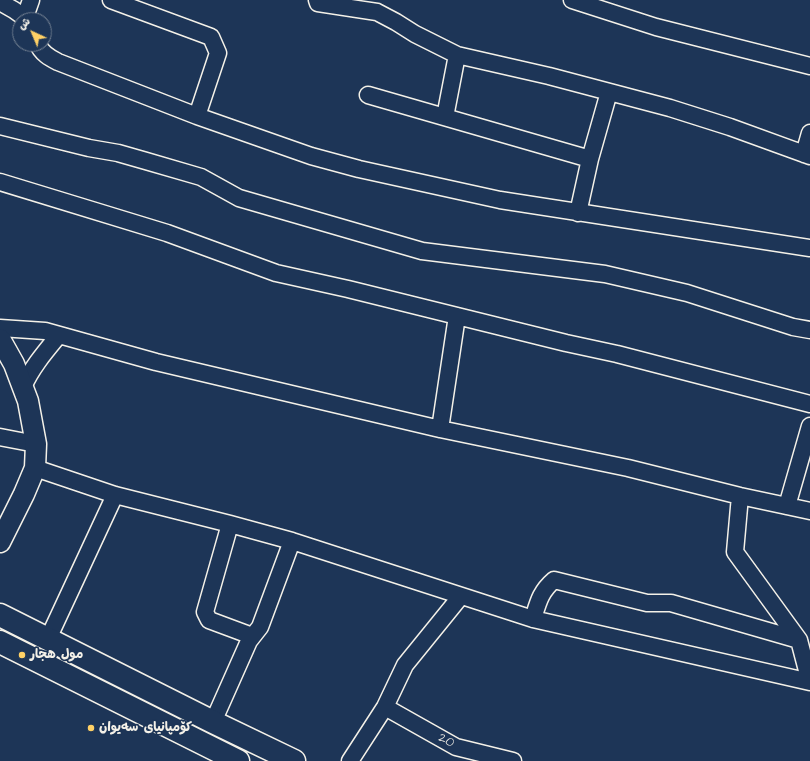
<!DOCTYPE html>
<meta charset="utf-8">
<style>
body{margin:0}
#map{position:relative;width:810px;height:761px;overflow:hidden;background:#1d3557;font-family:"Architects Daughter","Playpen Sans Arabic",sans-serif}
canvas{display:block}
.north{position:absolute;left:12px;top:12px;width:40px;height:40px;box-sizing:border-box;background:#1d3557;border:1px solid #738091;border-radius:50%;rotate:316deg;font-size:11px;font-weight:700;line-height:16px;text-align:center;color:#f4f1e8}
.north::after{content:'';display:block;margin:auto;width:14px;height:18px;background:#ffd166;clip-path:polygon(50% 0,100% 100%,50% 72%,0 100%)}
</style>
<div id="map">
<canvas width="810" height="761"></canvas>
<div class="north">ش</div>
</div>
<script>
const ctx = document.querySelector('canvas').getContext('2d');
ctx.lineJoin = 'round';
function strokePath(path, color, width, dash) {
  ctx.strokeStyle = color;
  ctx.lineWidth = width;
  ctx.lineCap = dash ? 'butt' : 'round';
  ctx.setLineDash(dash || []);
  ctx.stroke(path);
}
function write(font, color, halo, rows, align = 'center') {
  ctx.font = font + ' "Architects Daughter","Playpen Sans Arabic",sans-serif';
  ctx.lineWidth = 3.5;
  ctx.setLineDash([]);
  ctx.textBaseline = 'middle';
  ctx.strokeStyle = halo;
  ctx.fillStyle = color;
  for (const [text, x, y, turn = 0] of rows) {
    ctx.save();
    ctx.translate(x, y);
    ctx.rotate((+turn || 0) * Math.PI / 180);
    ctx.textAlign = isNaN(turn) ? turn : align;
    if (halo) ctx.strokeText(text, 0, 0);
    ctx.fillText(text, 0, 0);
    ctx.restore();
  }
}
const minor = new Path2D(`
 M111 0 211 37 218 53 197 116
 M317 0 318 3 377 12 396 22 415 34 457 55 549 76 670 108 730 127 810 156
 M572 0 656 27 810 66
 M0 2 14 10 28 20
 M25 17 31 0
 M38 44C41 53 50 58 58 62L197 116 311 156 359 169 500 200 810 248
 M368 95 590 159
 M445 117 457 55
 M0 126 89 148 118 153 146 161 201 177 239 198 422 251 605 274 687 293 793 327 810 330
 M804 154 810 133
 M0 182 167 233 276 273 348 289 566 343 617 354 810 404
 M578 213 590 159 609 92
 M0 328 45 331 156 362 440 429 628 468 740 496 810 511
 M23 387C32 367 45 352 59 335
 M440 429 457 316
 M0 437 36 444
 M35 468 115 495 230 524 292 541 533 619 810 682
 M740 496 735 552 799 640 810 682
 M787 506 810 426
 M230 524 205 612 209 620 252 636
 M533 619C538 603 540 592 554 580L647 603H671L799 640
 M48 639 115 495
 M385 707 456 747 513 761
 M213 722 249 641 260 627 292 541
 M350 761 385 707 405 665 461 596`);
const tertiary = new Path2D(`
 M0 339 14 364 28 401 36 444 35 468 24 494 0 542`);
const secondary = new Path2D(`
 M0 615 213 722 294 761
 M0 642 238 761`);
strokePath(minor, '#f4f1e8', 19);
strokePath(tertiary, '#f4f1e8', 23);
strokePath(secondary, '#f4f1e8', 25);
strokePath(minor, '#1d3557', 16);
strokePath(tertiary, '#1d3557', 20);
strokePath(secondary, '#1d3557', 22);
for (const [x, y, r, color] of [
 [22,655,4,"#ffd166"],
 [91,728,4,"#ffd166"]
]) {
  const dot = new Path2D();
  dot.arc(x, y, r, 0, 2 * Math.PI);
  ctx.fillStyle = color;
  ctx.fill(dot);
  strokePath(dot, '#1d3557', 1.5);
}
write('bold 13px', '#f4f1e8', '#1d3557', [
 ["مول هجار",30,655],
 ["کۆمپانیای سەیوان",99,728]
], 'left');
write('13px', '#f4f1e8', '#1d3557', [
 ["20",446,741,28]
]);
</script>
